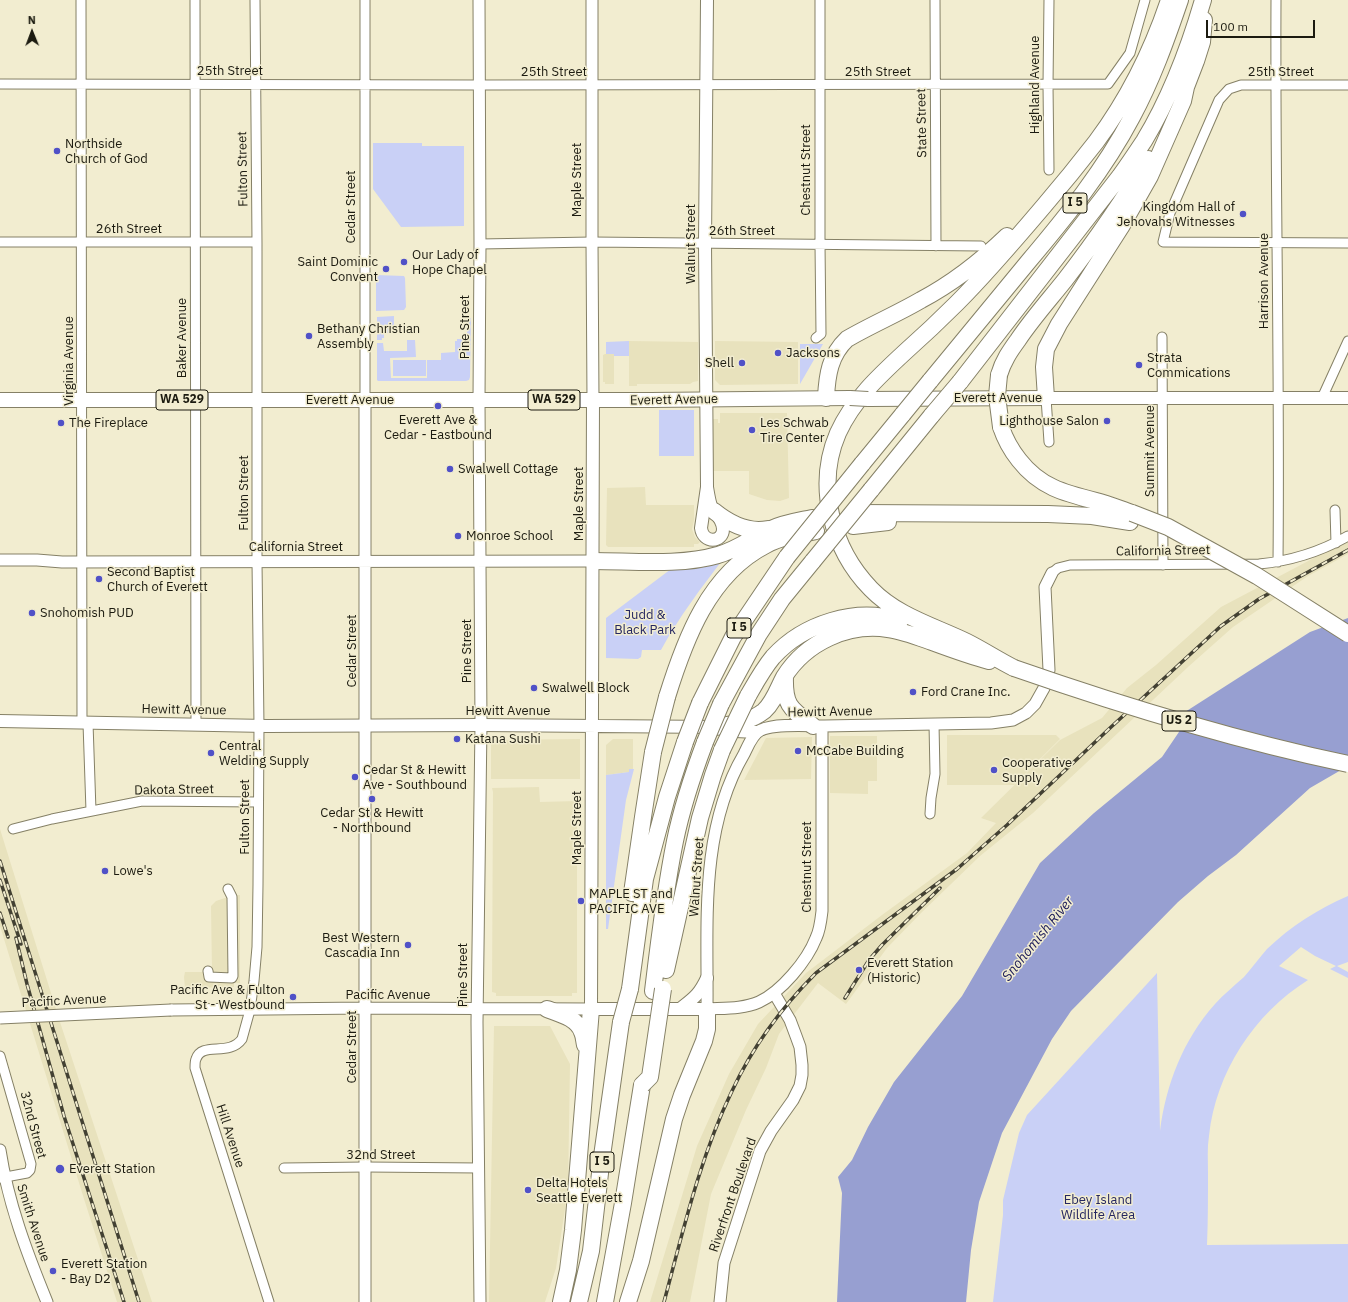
<!DOCTYPE html>
<style>
body{margin:0}
#map{position:relative;width:1348px;height:1302px;overflow:hidden;background:#f2edd0;font-family:"IBM Plex Sans",sans-serif}
canvas{display:block}
.north{position:absolute;left:12px;top:12px;width:40px;height:40px;-webkit-text-stroke:3px #f2edd0;paint-order:stroke;rotate:359deg;font-size:11px;font-weight:700;line-height:16px;text-align:center;color:#1c1b10}
.north::after{content:'';display:block;margin:auto;width:14px;height:18px;background:#1c1b10;clip-path:polygon(50% 0,100% 100%,50% 72%,0 100%)}
.scale{position:absolute;left:1206px;top:20px;width:109px;height:18px;box-sizing:border-box;border:2px solid #1c1b10;border-top:0;padding-left:5px;font-size:12px;line-height:14px;white-space:nowrap;color:#1c1b10;-webkit-text-stroke:3px #f2edd0;paint-order:stroke}
</style>
<div id="map">
<canvas width="1348" height="1302"></canvas>
<div class="north">N</div>
<div class="scale">100 m</div>
</div>
<script>
const ctx = document.querySelector('canvas').getContext('2d');
ctx.lineJoin = 'round';
function fillPath(path, color) {
  ctx.fillStyle = color;
  ctx.fill(path, 'evenodd');
}
function strokePath(path, color, width, dash) {
  ctx.strokeStyle = color;
  ctx.lineWidth = width;
  ctx.lineCap = dash ? 'butt' : 'round';
  ctx.setLineDash(dash || []);
  ctx.stroke(path);
}
function write(font, color, halo, rows, align = 'center') {
  ctx.font = font + ' "IBM Plex Sans",sans-serif';
  ctx.lineWidth = 3;
  ctx.setLineDash([]);
  ctx.textBaseline = 'middle';
  ctx.strokeStyle = halo;
  ctx.fillStyle = color;
  for (const [text, x, y, turn = 0] of rows) {
    ctx.save();
    ctx.translate(x, y);
    ctx.rotate((+turn || 0) * Math.PI / 180);
    ctx.textAlign = isNaN(turn) ? turn : align;
    if (halo) ctx.strokeText(text, 0, 0);
    ctx.fillText(text, 0, 0);
    ctx.restore();
  }
}
fillPath(new Path2D(`
 M629 341 698 342V381L693 382 690 384H637V386H629Z
 M715 341 798 342V384L720 385 715 380Z
 M605 354H614V384H605V382H603V355Z
 M720 413H787L789 498 780 501 767 500 749 494V471H713V419H718V423H720Z
 M645 487 646 505H694V520L692 529 695 537 700 542 698 544H694V547H608L606 545 607 488Z
 M1348 540V554L1308 576 1233 627 1188 667 1033 813 980 856 921 913 887 948 846 1004 818 983 779 1034 766 1068 746 1110 711 1194 690 1302H650L697 1146 729 1074 758 1024 806 973 882 915 967 853 996 823 981 818 1060 740 1102 718 1127 688 1156 665 1221 607Z
 M947 735H1056L1060 739 1014 785H947Z
 M830 736H877V781H868V794L830 793Z
 M812 737 811 779 744 780 766 738Z
 M580 739V779H491V740Z
 M613 739H633V769H629V772L606 775V745Z
 M539 787 540 802 577 801V993H572V996H496V993L492 992 493 792 492 788Z
 M0 829 60 1022 152 1302H117L84 1199 0 926Z
 M234 895H240V983H234V987L185 988 184 977 185 972H212L211 906 216 901Z
 M494 1026H550L570 1064 568 1189 556 1268 545 1302H489Z`), '#e8e2bd');
fillPath(new Path2D(`
 M373 143H422V146H464V226L401 227 373 189Z
 M376 275 404 276 405 278 406 307 404 310 376 311Z
 M394 316V333H384V338H382V340H377V317Z
 M469 318H471L470 377 469 380 466 381H378L377 380V343H383L384 351H407V340H415L416 357 390 358 391 378H427V360H441V353L455 352V341H457V339H467V320Z
 M629 341V356H614V354H606V342Z
 M800 344H823L800 384Z
 M393 360H426V376H393Z
 M659 410H694V456H659Z
 M724 558C701 588 679 617 661 650H642L641 657 638 659 606 658V618L675 566Z
 M629 769H634L626 800 608 929H606V775L629 772Z
 M1348 896V962L1337 966 1348 972V978L1330 969 1336 966 1315 956 1301 947 1279 966 1308 980C1254 1014 1216 1072 1209 1136 1207 1148 1208 1160 1208 1172 1208 1197 1208 1221 1207 1245L1348 1244V1302H993L1003 1215V1200L1019 1133 1027 1115 1157 973 1160 1131C1166 1084 1183 1040 1215 1004 1224 994 1234 986 1244 977 1252 968 1259 958 1267 949 1291 926 1318 909 1348 896Z`), '#c9d0f6');
fillPath(new Path2D(`
 M1348 618V766L1310 788 1236 855 1208 876 1178 902 1071 1011 1052 1039 1002 1133 979 1202 971 1250 966 1302H837L842 1193 838 1177 852 1160 868 1127 894 1082 962 996 1040 863 1094 813 1162 757 1183 726 1185 712 1310 632Z`), '#979fd1');
const minor = new Path2D(`
 M81 0 82 723
 M195 0 196 724
 M255 0 257 242V562L259 726 258 885 257 947 254 981 250 1010 242 1039C229 1057 202 1041 196 1059 195 1061 195 1066 195 1068L269 1302
 M935 0 936 246
 M1276 0C1275 187 1280 375 1278 562
 M0 84 479 85 1108 84 1130 53 1145 0
 M1348 85H1241L1229 89 1219 100 1170 213 1163 242 1348 243
 M1049 170 1048 85 1049 0
 M0 242H257
 M480 244 592 242 981 246
 M1162 337 1163 565
 M816 338 821 334 820 244V0
 M1046 398 1049 442
 M1322 398 1348 341
 M365 400V0
 M1335 510 1336 543
 M1052 573 1058 568 1070 565 1259 564C1291 561 1320 552 1348 536
 M88 723 91 811
 M930 814 931 798 935 774 934 724
 M13 829 52 819 142 801 258 802
 M208 971 209 977 232 978 233 976 232 897 228 889
 M0 1056 31 1164 30 1170 27 1173 0 1178
 M284 1168 366 1167 479 1168`);
const tertiary = new Path2D(`
 M479 0 480 244 479 400 481 725 477 1022 480 1302
 M592 0V242L593 400
 M365 400V1302
 M0 560H37L62 562 593 561
 M822 726V911C821 920 820 930 816 938 807 961 781 992 759 1002 743 1009 724 1008 707 1009 708 923 699 831 744 754 748 746 753 733 761 730 776 723 808 726 824 726 880 725 936 724 991 723L1013 720 1026 713 1035 704 1044 688 1049 670 1045 587 1052 573
 M171 1010 366 1008 591 1009
 M0 1150C8 1203 27 1253 47 1302
 M720 1302 724 1263 760 1151 771 1131 793 1100 800 1086 802 1075V1065L800 1047 796 1036 790 1020 774 993`);
const secondary = new Path2D(`
 M1046 398H1348
 M593 400 591 1009H707
 M707 487C708 493 709 500 711 506 715 513 723 520 723 529 723 543 703 544 701 528L707 487 705 244 707 0
 M0 721 267 726 481 725 716 727 736 731 756 732
 M680 1009C694 998 699 995 707 978`);
const primary = new Path2D(`
 M868 399 1046 398
 M0 400H651L850 398`);
const motorway = new Path2D(`
 M999 375C1003 361 1010 351 1018 340 1032 319 1049 300 1065 280 1095 241 1123 201 1148 159
 M930 381C962 342 995 302 1028 262 1066 217 1104 170 1132 117 1152 80 1166 41 1180 0
 M960 382 1120 176C1128 165 1136 153 1144 141 1170 98 1189 48 1203 0
 M826 398C827 375 830 355 847 339 871 325 897 314 921 300 953 283 981 261 1007 236
 M1046 398 1044 367 1046 349 1059 324 1121 227 1150 176 1183 101 1186 87 1196 61 1202 42 1204 20
 M1001 427C1005 439 1011 450 1019 460 1040 487 1064 493 1096 501 1108 504 1120 509 1132 513
 M862 464 903 414
 M871 490 932 415
 M714 511C730 524 748 533 768 529
 M856 513 1048 514 1092 516 1130 522
 M853 526 888 522
 M593 561C632 561 681 566 718 555 737 550 753 537 771 529 784 523 798 521 812 518
 M1014 668C998 660 983 650 967 642 934 626 897 616 871 589 832 549 815 486 838 433 853 400 879 376 905 352 923 336 940 320 957 303 987 273 1015 240 1043 207 1061 186 1079 164 1096 142 1128 99 1152 51 1169 0
 M785 677C784 706 791 709 813 726
 M748 696C756 682 763 669 773 657 803 624 856 606 900 621
 M667 697C685 639 709 574 766 545 781 537 799 534 816 531
 M700 703 733 637 787 557
 M721 704 759 634 782 599 813 561
 M716 727C733 724 750 722 764 711 774 702 778 688 784 677 806 642 848 623 888 629 903 631 918 637 932 642 951 649 970 656 989 661
 M632 893 643 817 653 752
 M666 970 700 818 713 775 722 750
 M630 989 645 879 667 797 685 742
 M653 991C659 941 665 890 675 841 682 807 693 774 705 742
 M547 1009C560 1014 577 1018 582 1032 584 1036 584 1041 585 1045
 M561 1302 568 1270 573 1230 591 1009
 M579 1302 591 1251 602 1156 621 1022
 M605 1302 623 1203 642 1085
 M628 1302 641 1261 674 1119 682 1095 704 1041 707 1029V1009`);
strokePath(minor, '#858066', 11);
strokePath(tertiary, '#858066', 13);
strokePath(secondary, '#858066', 14);
strokePath(primary, '#858066', 16);
strokePath(motorway, '#858066', 18);
strokePath(minor, '#fff', 9);
strokePath(tertiary, '#fff', 11);
strokePath(secondary, '#fff', 12);
strokePath(primary, '#fff', 14);
strokePath(motorway, '#fff', 16);
const rail = new Path2D(`
 M0 861 139 1302
 M0 880 21 944
 M0 913 8 937
 M16 938 27 984 64 1116 124 1302
 M845 998 869 960 882 945 940 888
 M664 1302C683 1231 700 1157 732 1091 752 1048 782 1007 816 973L957 869 1007 825 1110 728 1221 626 1259 599 1348 550`);
strokePath(rail, '#434133', 3.5);
strokePath(rail, '#f2edd0', 2, [6]);
const tertiaryBridge = new Path2D(`
 M0 1018 171 1010`);
const primaryBridge = new Path2D(`
 M850 398 868 399`);
const motorwayBridge = new Path2D(`
 M999 375 997 396 1001 427
 M903 414 930 381
 M932 415 960 382
 M1132 513 1168 527 1219 555 1257 576 1348 634
 M787 557 862 464
 M813 561 871 490
 M1014 668C1123 706 1234 740 1348 764
 M685 742 700 703
 M705 742 721 704
 M722 750 748 696
 M653 752 667 697
 M621 1022 630 989
 M642 1085 650 1077 663 989`);
strokePath(tertiaryBridge, '#858066', 13, []);
strokePath(primaryBridge, '#858066', 16, []);
strokePath(motorwayBridge, '#858066', 18, []);
strokePath(tertiaryBridge, '#fff', 11);
strokePath(primaryBridge, '#fff', 14);
strokePath(motorwayBridge, '#fff', 16);
for (const [x, y, r, color] of [
 [57,151,4,"#5051c7"],
 [1243,214,4,"#5051c7"],
 [404,262,4,"#5051c7"],
 [386,269,4,"#5051c7"],
 [309,336,4,"#5051c7"],
 [778,353,4,"#5051c7"],
 [742,363,4,"#5051c7"],
 [1139,365,4,"#5051c7"],
 [438,406,4,"#5051c7"],
 [1107,421,4,"#5051c7"],
 [61,423,4,"#5051c7"],
 [752,430,4,"#5051c7"],
 [450,469,4,"#5051c7"],
 [458,536,4,"#5051c7"],
 [99,579,4,"#5051c7"],
 [32,613,4,"#5051c7"],
 [534,688,4,"#5051c7"],
 [913,692,4,"#5051c7"],
 [457,739,4,"#5051c7"],
 [798,751,4,"#5051c7"],
 [211,753,4,"#5051c7"],
 [994,770,4,"#5051c7"],
 [355,777,4,"#5051c7"],
 [372,799,4,"#5051c7"],
 [105,871,4,"#5051c7"],
 [581,901,4,"#5051c7"],
 [408,945,4,"#5051c7"],
 [859,970,4,"#5051c7"],
 [293,997,4,"#5051c7"],
 [60,1169,5,"#5051c7"],
 [528,1190,4,"#5051c7"],
 [53,1271,4,"#5051c7"]
]) {
  const dot = new Path2D();
  dot.arc(x, y, r, 0, 2 * Math.PI);
  ctx.fillStyle = color;
  ctx.fill(dot);
  strokePath(dot, '#f2edd0', 1.5);
}
for (const [x, y, w] of [
 [1075,203,24],
 [182,400,52],
 [554,400,52],
 [739,628,24],
 [1179,721,34],
 [602,1162,24]
]) {
  const box = new Path2D();
  box.roundRect(x - w / 2, y - 10, w, 20, 3);
  ctx.fillStyle = '#f2edd0';
  ctx.fill(box);
  strokePath(box, '#1c1b10', 1);
}
write('bold 12px', '#1c1b10', null, [
 ["I 5",1075,203],
 ["WA 529",182,400],
 ["WA 529",554,400],
 ["I 5",739,628],
 ["US 2",1179,721],
 ["I 5",602,1162]
]);
write('13px', '#1c1b10', '#f2edd0', [
 ["25th Street",230,71],
 ["25th Street",554,72],
 ["25th Street",878,72],
 ["25th Street",1281,72],
 ["Highland Avenue",1035,85,-90],
 ["State Street",922,123,-91],
 ["Fulton Street",243,169,-91],
 ["Chestnut Street",806,170,-90],
 ["Maple Street",577,180,-90],
 ["Cedar Street",351,207,-90],
 ["26th Street",129,229],
 ["26th Street",742,231],
 ["Walnut Street",691,244,-90],
 ["Harrison Avenue",1264,281,-90],
 ["Pine Street",465,327,-90],
 ["Baker Avenue",182,338,-90],
 ["Virginia Avenue",69,361,-90],
 ["Everett Avenue",998,398],
 ["Everett Avenue",350,400],
 ["Everett Avenue",674,400,-1],
 ["Summit Avenue",1150,451,-90],
 ["Fulton Street",244,493,-90],
 ["Maple Street",579,504,-90],
 ["California Street",296,547],
 ["California Street",1163,551,-1],
 ["Cedar Street",352,651,-90],
 ["Pine Street",467,651,-90],
 ["Hewitt Avenue",184,710,1],
 ["Hewitt Avenue",508,711],
 ["Hewitt Avenue",830,712,-1],
 ["Dakota Street",174,790,-1],
 ["Fulton Street",245,817,-90],
 ["Maple Street",577,828,-90],
 ["Chestnut Street",807,867,-90],
 ["Walnut Street",697,877,-86],
 ["Pine Street",463,975,-90],
 ["Pacific Avenue",388,995],
 ["Pacific Avenue",64,1001,-3],
 ["Cedar Street",352,1047,-90],
 ["32nd Street",33,1125,75],
 ["Hill Avenue",230,1136,72],
 ["32nd Street",381,1155],
 ["Riverfront Boulevard",733,1195,-71],
 ["Smith Avenue",33,1223,72]
]);
write('13px', '#1c1b10', '#f2edd0', [
 ["Northside",65,144],
 ["Church of God",65,159],
 ["Kingdom Hall of",1235,207,"right"],
 ["Jehovahs Witnesses",1235,222,"right"],
 ["Our Lady of",412,255],
 ["Hope Chapel",412,270],
 ["Saint Dominic",378,262,"right"],
 ["Convent",378,277,"right"],
 ["Bethany Christian",317,329],
 ["Assembly",317,344],
 ["Jacksons",786,353],
 ["Strata",1147,358],
 ["Commications",1147,373],
 ["Shell",734,363,"right"],
 ["Everett Ave &",438,420,"center"],
 ["Cedar - Eastbound",438,435,"center"],
 ["Lighthouse Salon",1099,421,"right"],
 ["The Fireplace",69,423],
 ["Les Schwab",760,423],
 ["Tire Center",760,438],
 ["Swalwell Cottage",458,469],
 ["Monroe School",466,536],
 ["Second Baptist",107,572],
 ["Church of Everett",107,587],
 ["Snohomish PUD",40,613],
 ["Swalwell Block",542,688],
 ["Ford Crane Inc.",921,692],
 ["Katana Sushi",465,739],
 ["Central",219,746],
 ["Welding Supply",219,761],
 ["McCabe Building",806,751],
 ["Cooperative",1002,763],
 ["Supply",1002,778],
 ["Cedar St & Hewitt",363,770],
 ["Ave - Southbound",363,785],
 ["Cedar St & Hewitt",372,813,"center"],
 ["- Northbound",372,828,"center"],
 ["Lowe's",113,871],
 ["MAPLE ST and",589,894],
 ["PACIFIC AVE",589,909],
 ["Best Western",400,938,"right"],
 ["Cascadia Inn",400,953,"right"],
 ["Everett Station",867,963],
 ["(Historic)",867,978],
 ["Pacific Ave & Fulton",285,990,"right"],
 ["St - Westbound",285,1005,"right"],
 ["Everett Station",69,1169],
 ["Delta Hotels",536,1183],
 ["Seattle Everett",536,1198],
 ["Everett Station",61,1264],
 ["- Bay D2",61,1279]
], 'left');
write('13px', '#252762', '#f2edd0', [
 ["Judd &",645,615],
 ["Black Park",645,630],
 ["Ebey Island",1098,1200],
 ["Wildlife Area",1098,1215]
]);
write('italic 14px', '#20205c', '#f2edd0', [
 ["Snohomish River",1038,939,-51]
]);
</script>
